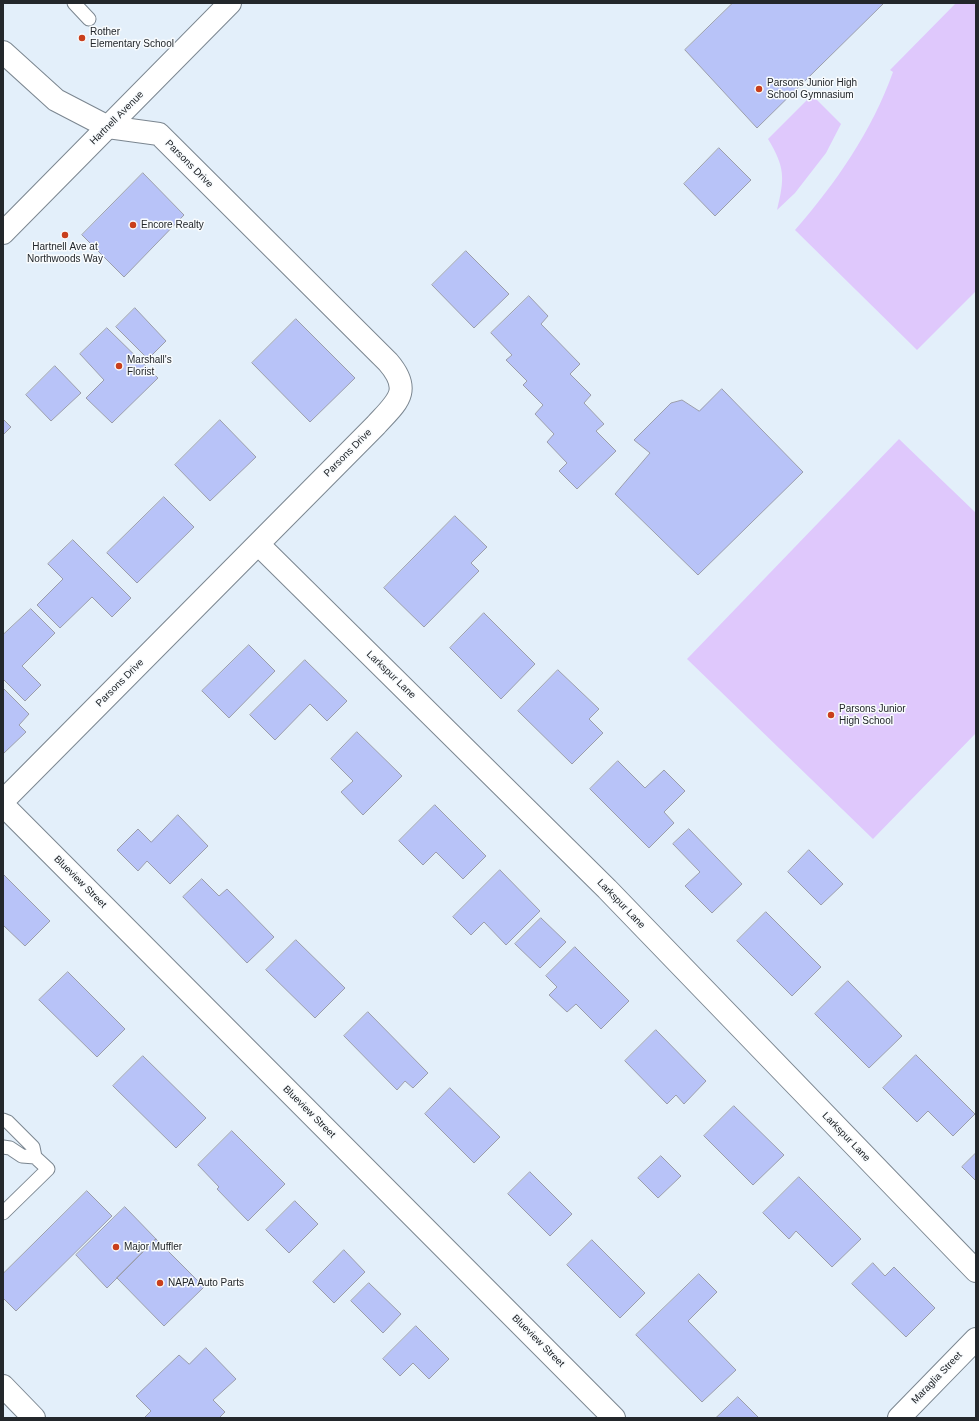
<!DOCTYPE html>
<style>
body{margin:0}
#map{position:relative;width:979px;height:1421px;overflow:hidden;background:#e3effa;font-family:Arial,sans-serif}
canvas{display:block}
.frame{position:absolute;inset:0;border:4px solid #23272b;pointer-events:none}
</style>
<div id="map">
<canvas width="979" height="1421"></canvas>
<div class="frame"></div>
</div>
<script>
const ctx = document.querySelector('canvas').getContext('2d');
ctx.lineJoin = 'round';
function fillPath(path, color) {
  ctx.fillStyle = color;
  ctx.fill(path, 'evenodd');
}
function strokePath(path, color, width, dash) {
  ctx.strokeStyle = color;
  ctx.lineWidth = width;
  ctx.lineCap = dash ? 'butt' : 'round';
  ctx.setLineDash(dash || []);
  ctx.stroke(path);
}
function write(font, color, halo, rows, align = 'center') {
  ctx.font = font + ' Arial,sans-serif';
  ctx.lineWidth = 3;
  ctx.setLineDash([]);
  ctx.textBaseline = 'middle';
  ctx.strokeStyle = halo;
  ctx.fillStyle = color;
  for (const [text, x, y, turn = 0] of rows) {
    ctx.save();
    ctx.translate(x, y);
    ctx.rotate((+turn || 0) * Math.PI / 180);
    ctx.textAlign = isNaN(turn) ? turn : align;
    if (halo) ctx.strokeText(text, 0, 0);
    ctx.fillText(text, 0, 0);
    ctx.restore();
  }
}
fillPath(new Path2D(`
 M956 3H976V291L917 350 795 230C836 183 872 131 893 72L890 70Z
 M812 95 841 124 826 153 795 193 777 210C785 178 785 167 768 139Z
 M899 439 976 513V733L873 839 687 659Z`), '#dfc8fc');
const building = new Path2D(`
 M733 3H884L757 128 685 50Z
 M719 148 751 180 715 216 684 184Z
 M143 173 184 215 124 277 82 235Z
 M466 251 509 294 474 328 432 285Z
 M529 296 548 316 541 324 580 364 570 374 591 395 584 403 604 424 596 431 616 451 577 489 559 471 567 463 547 442 554 434 535 414 543 405 523 385 527 381 506 360 512 355 491 333Z
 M135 308 166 341 148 359 116 327Z
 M296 319 355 378 310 422 252 363Z
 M107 328 158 378 112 423 86 398 104 380 80 354Z
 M55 366 81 393 51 421 26 395Z
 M722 389 803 472 698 575 615 494 650 453 634 440 671 403 682 400 699 411Z
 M3 419 11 427 3 435Z
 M220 420 256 457 210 501 175 465Z
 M164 497 194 527 137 583 107 553Z
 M455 516 487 547 471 563 479 571 424 627 384 588Z
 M73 540 131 598 112 617 92 597 60 628 37 605 63 579 48 564Z
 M31 609 55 633 22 666 41 685 25 701 3 679V635Z
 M484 613 535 664 501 699 450 648Z
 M249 645 275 671 229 718 202 691Z
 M305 660 347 701 327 721 310 704 275 740 250 715Z
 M558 670 599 709 589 719 603 733 572 764 518 711Z
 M3 688 29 714 19 725 26 732 3 754Z
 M357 732 402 776 363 815 341 792 353 781 331 759Z
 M618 761 645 788 664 770 685 791 664 812 674 823 649 848 590 789Z
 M435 805 486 856 463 879 436 852 423 865 399 841Z
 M178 815 208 846 170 884 147 861 138 871 117 850 138 829 151 842Z
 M689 829 742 884 712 913 685 886 700 872 673 844Z
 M809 850 843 884 821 905 788 872Z
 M500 870 540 911 506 945 484 922 471 935 453 917Z
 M3 874 50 921 25 946 3 925Z
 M202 879 219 896 227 889 274 937 247 963 183 897Z
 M766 912 821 967 792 996 737 941Z
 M541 918 566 942 540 968 515 944Z
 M296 940 345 988 315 1018 266 970Z
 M575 947 629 1001 601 1029 576 1004 567 1012 549 995 557 987 546 976Z
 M68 972 125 1029 97 1057 39 1000Z
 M848 981 902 1036 869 1068 815 1014Z
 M368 1012 428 1073 413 1088 405 1081 397 1090 344 1036Z
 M656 1030 706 1081 684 1104 676 1095 667 1104 625 1061Z
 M916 1055 975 1114 953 1136 928 1111 917 1122 883 1088Z
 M143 1056 206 1118 176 1148 113 1086Z
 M450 1088 500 1137 474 1163 425 1114Z
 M734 1106 784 1155 753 1185 704 1136Z
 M232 1131 285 1184 248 1221 217 1189 219 1187 198 1165Z
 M976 1153V1181L962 1167Z
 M661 1156 681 1176 658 1198 638 1178Z
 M530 1172 572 1214 550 1236 508 1194Z
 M799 1177 861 1239 832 1267 796 1231 789 1239 763 1213Z
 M87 1191 112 1216 16 1311 3 1298V1274Z
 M295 1201 318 1224 289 1253 266 1230Z
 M125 1207 156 1239 107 1288 76 1255Z
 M156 1239 204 1287 164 1326 117 1278Z
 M592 1240 645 1293 620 1318 567 1265Z
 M344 1250 365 1272 334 1303 313 1282Z
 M873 1263 885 1276 894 1267 935 1308 906 1337 852 1284Z
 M699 1274 717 1292 688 1321 736 1370 702 1402 636 1335Z
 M369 1283 401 1314 383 1333 351 1301Z
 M416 1326 449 1359 429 1379 413 1363 400 1376 383 1359Z
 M206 1348 236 1379 213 1400 225 1412 219 1418H144L151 1411 136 1396 179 1355 189 1364Z
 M738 1397 759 1418H716Z`);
fillPath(building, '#b8c3f8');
strokePath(building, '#9b9eab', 1);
const lane = new Path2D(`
 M74 3 89 19
 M3 1120 8 1122 33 1147 35 1157 48 1169 3 1213
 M3 1147 10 1148 22 1156 35 1157`);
const street = new Path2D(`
 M3 52 56 100 108 127 159 134 388 362C413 391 397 402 376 425L3 801
 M258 544 607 889 976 1271
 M3 805 614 1418
 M899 1418 976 1339`);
const secondary = new Path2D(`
 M3 233 230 3
 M3 1386 34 1418`);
strokePath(lane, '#7b8690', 15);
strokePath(street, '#7b8690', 24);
strokePath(secondary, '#7b8690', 24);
strokePath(lane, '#fff', 13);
strokePath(street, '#fff', 22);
strokePath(secondary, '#fff', 22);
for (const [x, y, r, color] of [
 [82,38,4,"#c93f1c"],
 [759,89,4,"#c93f1c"],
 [133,225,4,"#c93f1c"],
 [65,235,4,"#c93f1c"],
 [119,366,4,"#c93f1c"],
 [831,715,4,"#c93f1c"],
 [116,1247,4,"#c93f1c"],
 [160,1283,4,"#c93f1c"]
]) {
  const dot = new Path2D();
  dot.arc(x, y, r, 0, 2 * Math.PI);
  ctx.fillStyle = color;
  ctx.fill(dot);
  strokePath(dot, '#f8fbfd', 1.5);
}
write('10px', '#23272b', '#f8fbfd', [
 ["Rother",90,32],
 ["Elementary School",90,44],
 ["Parsons Junior High",767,83],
 ["School Gymnasium",767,95],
 ["Encore Realty",141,225],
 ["Hartnell Ave at",65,247,"center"],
 ["Northwoods Way",65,259,"center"],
 ["Marshall's",127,360],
 ["Florist",127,372],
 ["Parsons Junior",839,709],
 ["High School",839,721],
 ["Major Muffler",124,1247],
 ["NAPA Auto Parts",168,1283]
], 'left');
write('10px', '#23272b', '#f8fbfd', [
 ["Hartnell Avenue",117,118,-45],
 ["Parsons Drive",189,164,45],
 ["Parsons Drive",348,453,-45],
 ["Larkspur Lane",391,675,44],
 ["Parsons Drive",120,683,-45],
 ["Blueview Street",80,882,45],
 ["Larkspur Lane",621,904,46],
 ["Blueview Street",309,1112,45],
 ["Larkspur Lane",846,1137,46],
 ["Blueview Street",538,1341,45],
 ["Maraglia Street",937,1378,-46]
]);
</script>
